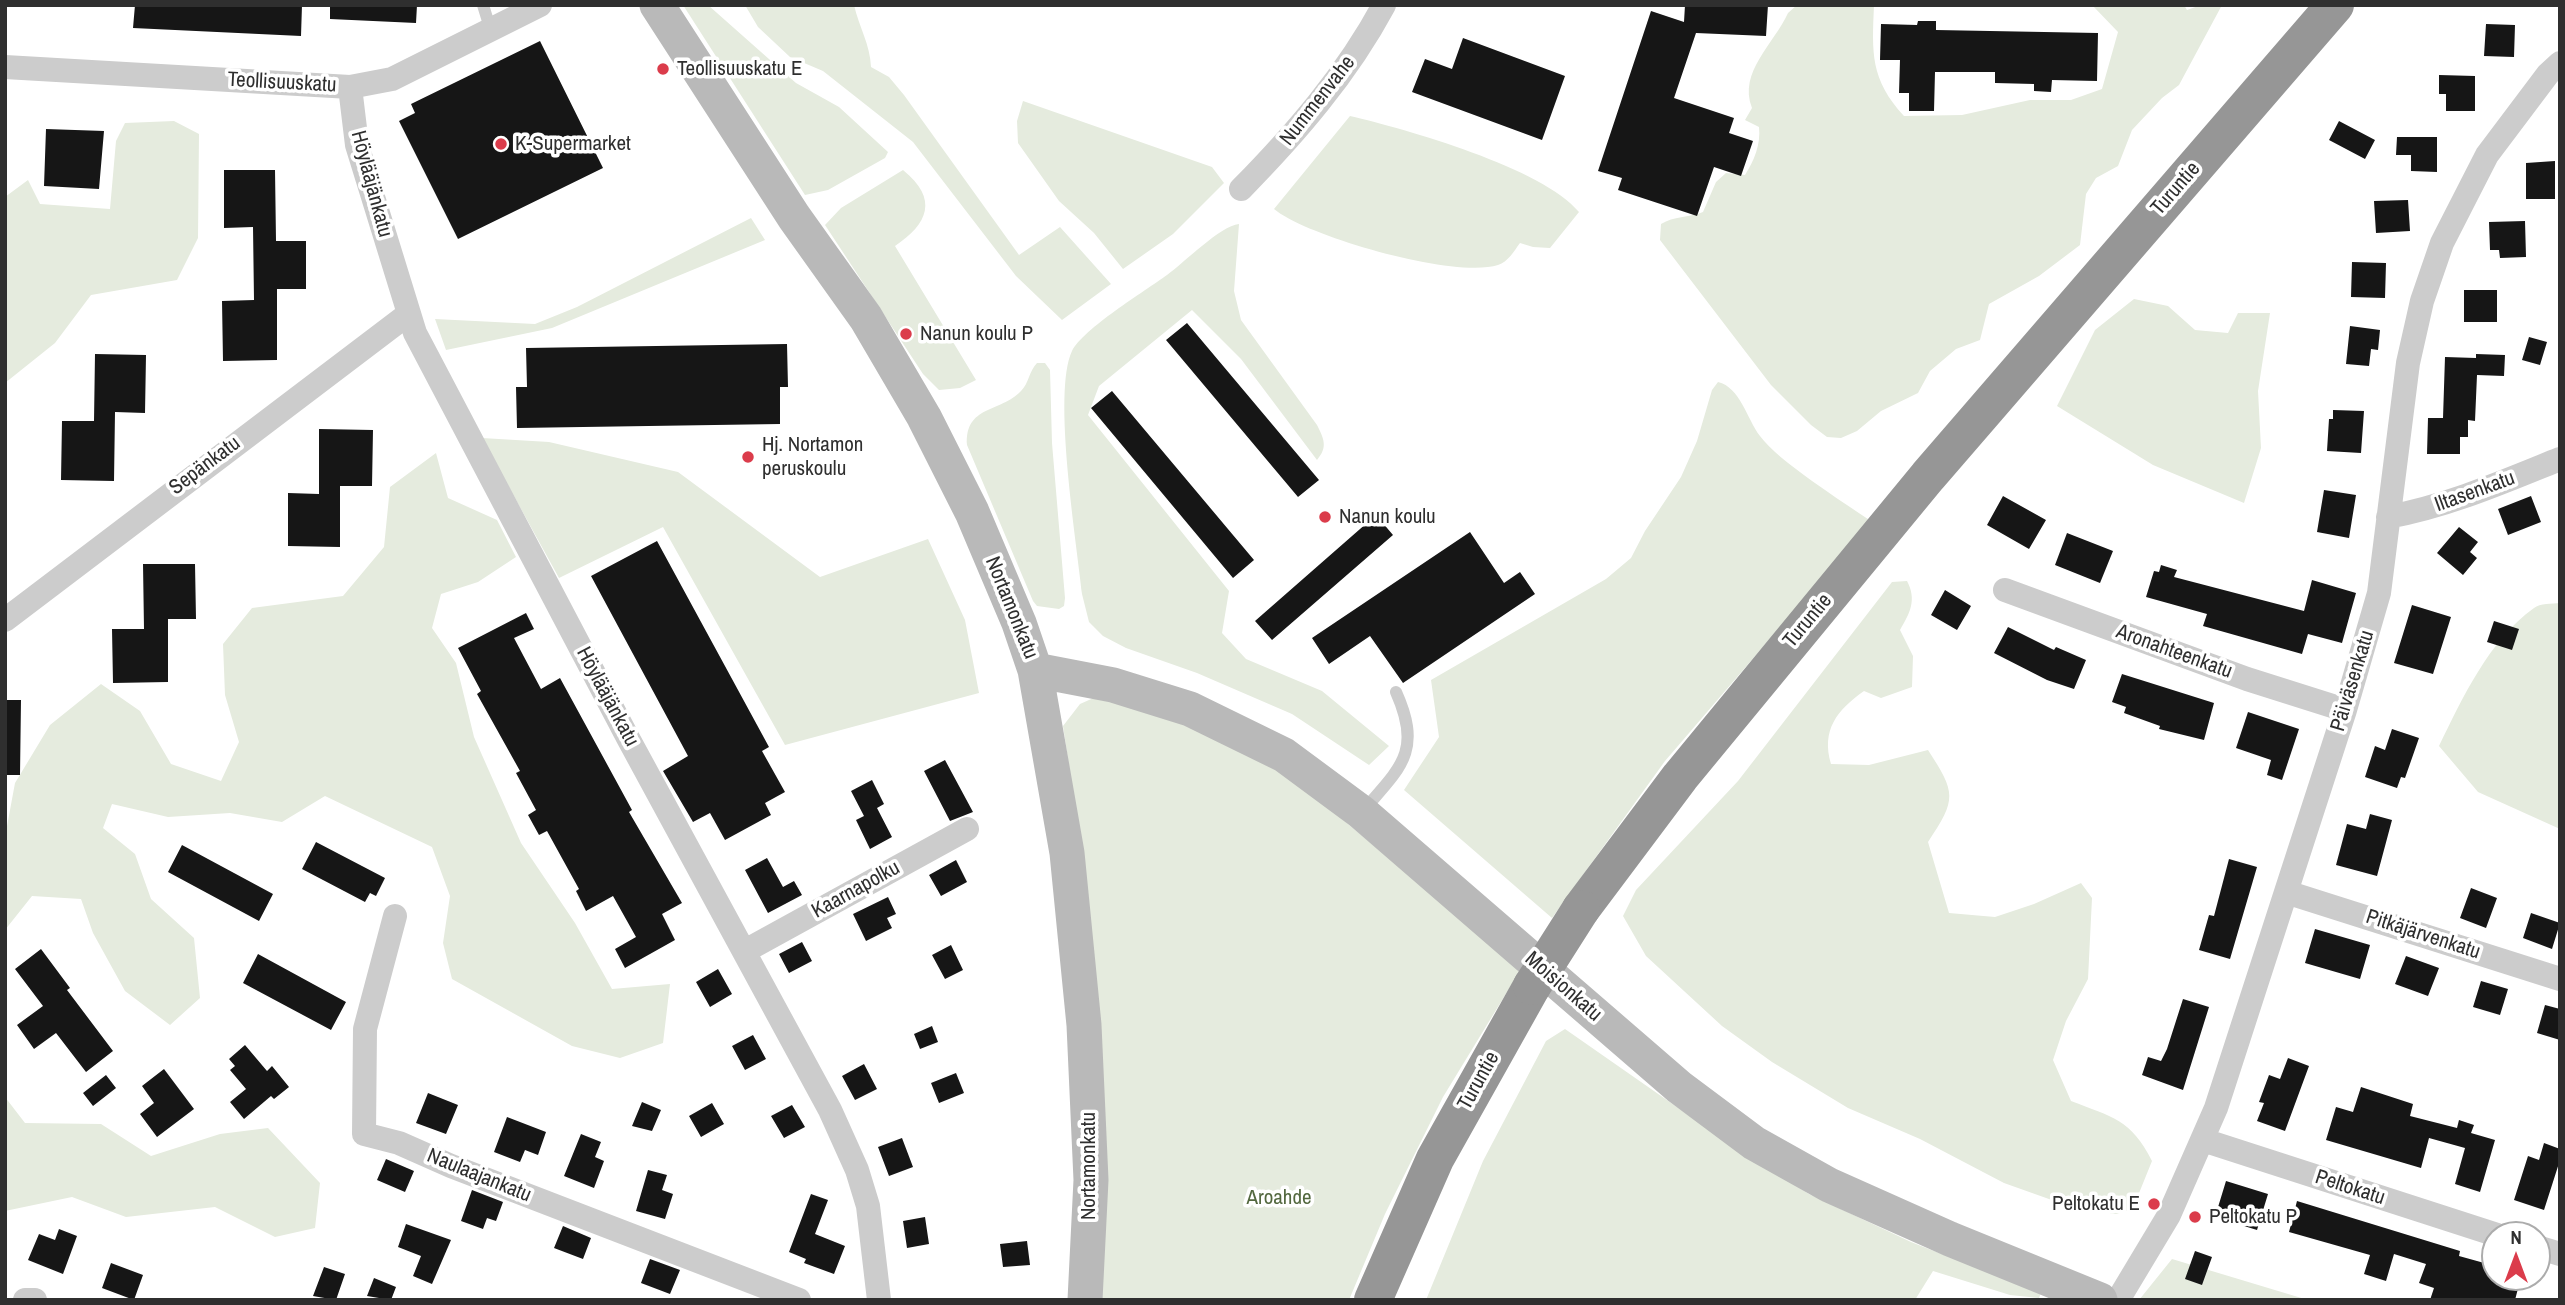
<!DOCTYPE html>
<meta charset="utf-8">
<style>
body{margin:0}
#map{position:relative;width:2565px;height:1305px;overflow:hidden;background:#fff;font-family:"Archivo Narrow",sans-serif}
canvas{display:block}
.frame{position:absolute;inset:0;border:7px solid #2f2f2f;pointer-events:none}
.north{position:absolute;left:2481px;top:1221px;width:70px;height:70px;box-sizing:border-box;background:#fff;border:2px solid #acacac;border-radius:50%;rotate:0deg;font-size:19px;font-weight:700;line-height:28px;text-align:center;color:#2f2f2f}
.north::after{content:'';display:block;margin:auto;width:24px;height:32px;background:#db3c4b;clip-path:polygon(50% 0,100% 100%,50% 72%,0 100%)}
</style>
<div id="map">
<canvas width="2565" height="1305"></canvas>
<div class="frame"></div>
<div class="north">N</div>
</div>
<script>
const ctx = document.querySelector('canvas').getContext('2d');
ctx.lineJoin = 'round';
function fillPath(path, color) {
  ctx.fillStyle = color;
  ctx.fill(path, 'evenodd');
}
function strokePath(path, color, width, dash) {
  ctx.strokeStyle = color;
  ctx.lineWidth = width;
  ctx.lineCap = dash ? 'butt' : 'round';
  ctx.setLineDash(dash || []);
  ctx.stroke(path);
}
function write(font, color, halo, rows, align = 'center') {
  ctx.font = font + ' "Archivo Narrow",sans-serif';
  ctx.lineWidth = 7;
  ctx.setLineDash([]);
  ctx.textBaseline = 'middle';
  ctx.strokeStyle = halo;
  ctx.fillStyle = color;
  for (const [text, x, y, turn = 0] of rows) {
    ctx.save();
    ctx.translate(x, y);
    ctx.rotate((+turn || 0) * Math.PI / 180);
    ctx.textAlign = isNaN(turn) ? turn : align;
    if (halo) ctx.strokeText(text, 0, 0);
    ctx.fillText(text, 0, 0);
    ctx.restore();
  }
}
fillPath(new Path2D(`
 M683 5H708L796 83 839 107 888 152 885 158 828 190 805 195Z
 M745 5H854C859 27 870 44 871 67L889 77 904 95 1019 255 1060 227 1111 284 1062 320 1016 276 913 142 823 71 790 57 758 27Z
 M1797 5H1874C1872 53 1870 79 1904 116L1962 115 2030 100H2071L2102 89 2118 32 2092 5H2184L2187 10 2201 5H2222L2179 85 2162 98 2132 130 2118 166 2096 178 2086 194 2080 245 2039 276 1989 304 1980 340 1956 349 1930 371 1918 393 1881 411 1857 431 1841 438 1827 437 1811 425 1771 385 1660 240 1661 224C1674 216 1688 218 1703 212L1716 182 1726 173 1745 175C1754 161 1761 144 1759 127L1745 120 1752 108C1738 72 1774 44 1788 13Z
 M1023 101 1212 167 1224 183 1173 234 1123 269 1094 233 1059 201 1018 143 1017 121Z
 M1350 116C1406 129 1543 168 1579 212L1550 248 1533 247 1520 243C1514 251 1508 262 1498 265 1455 279 1308 237 1274 209Z
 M174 121 199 134 198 238 177 280 91 295 55 343 5 383V197L28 180 40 204 110 209 116 141 125 123Z
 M903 170C939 199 928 224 895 246L976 380 960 388 939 390 923 374 825 225 841 208Z
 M751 218 765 240 552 328 446 350 435 319 535 324 577 307Z
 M1239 224 1234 291 1241 320 1317 425C1324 439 1328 447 1317 460L1241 359 1192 310 1099 386 1088 415 1229 591 1222 633 1246 659 1322 691 1389 746 1369 765 1292 714 1197 673 1126 648 1103 636 1089 622 1082 594C1077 543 1052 393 1072 351 1083 329 1145 291 1167 275 1185 262 1220 226 1239 224Z
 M2134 299 2168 306 2195 330 2228 333 2238 313H2270L2258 391 2261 448 2244 503 2153 465 2057 406 2095 330Z
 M1037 363H1045L1050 370 1052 443 1065 598 1064 606 1059 609 1037 606 1033 601 967 445C965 405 1000 413 1021 391 1029 383 1029 371 1037 363Z
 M1718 382C1740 387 1747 419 1760 436 1778 461 1843 502 1871 521L1665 761 1552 918 1404 790 1439 737 1431 680 1606 579 1631 558 1645 531 1681 477 1697 441 1712 390Z
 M482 438 549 442 678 472 820 577 928 539 965 620 979 693 785 745 663 527 559 578Z
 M436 453 448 498 497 520 516 557 478 582 441 594 432 628 456 663 474 737 521 843 575 923 612 989 670 984 663 1043 620 1058 572 1046 452 979 443 943 450 896 432 847 325 796 282 822 230 813 168 817 112 804 103 828 135 854 151 899 194 938 200 998 170 1025 125 991 93 933 81 899 32 896 5 930V837L15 783 50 725 101 684 140 711 171 764 221 781 239 742 225 695 223 644 252 608 343 596 384 547 390 487Z
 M1907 581C1917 600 1910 613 1900 630L1913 656 1912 687 1881 698 1864 691C1837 710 1821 730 1831 764L1869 765 1928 750C1956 793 1957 799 1928 842L1949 913 1995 917 2034 904 2081 883 2092 898 2088 979 2066 1021 2053 1060 2071 1101C2112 1117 2131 1119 2152 1161L2133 1208 2117 1214 2077 1209 2004 1183 1920 1139 1848 1108 1772 1062 1722 1026 1646 956 1623 916 1636 890 1738 781 1892 582Z
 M2560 603V829L2478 792 2439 746C2462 699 2489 640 2534 608 2540 603 2552 604 2560 603Z
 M1098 696 1143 705 1292 777 1521 969 1443 1097 1385 1214 1349 1300H1100L1088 893 1063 726 1080 704Z
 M1565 1029 1740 1151 1809 1194 1911 1242 2041 1293 2039 1298 2010 1295 1933 1271 1915 1300H1426L1483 1161 1546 1041Z
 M5 1097 25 1123 101 1124 151 1156 220 1134 268 1128 320 1183 315 1228 275 1237 215 1207 126 1217 72 1197 5 1211Z
 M2172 1259 2308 1300H2139Z`), '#e5ebde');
fillPath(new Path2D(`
 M135 5H302L301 36 133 28Z
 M330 5H417L416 23 330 19Z
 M1685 5H1768L1766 36 1696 33 1674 98 1734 118 1729 133 1753 141 1741 176 1714 167 1697 216 1618 190 1622 178 1598 171 1651 11 1684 22Z
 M1918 21H1936V30L2098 33 2097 81 2052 80 2051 92 2034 91V84L1995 83V72H1935L1934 111H1909V93H1899L1900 60H1880L1881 24 1917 25Z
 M2486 24 2515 25 2514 57 2484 56Z
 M1463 38 1565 76 1542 140 1412 92 1425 59 1452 69Z
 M540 41 603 168 458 239 399 121 415 113 411 104Z
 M2439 75 2475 76V111H2446V94H2439Z
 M2339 121 2375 140 2365 159 2329 140Z
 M46 129 104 131 99 189 44 186Z
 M2397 137H2437V172L2411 171V155H2396Z
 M2555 161V199H2526V163Z
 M224 170H275L276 241H306V289H277V360L223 361 222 301 254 300 253 227 224 228Z
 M2408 200 2410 231 2376 233 2374 201Z
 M2525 221 2526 257 2500 258 2499 250H2490L2489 222Z
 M2352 262 2386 263 2385 298 2351 297Z
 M2464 290H2497V322H2464Z
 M1187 323 1319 480 1298 497 1166 340Z
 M2350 326 2380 330 2378 350 2371 349 2369 366 2346 364Z
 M2529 337 2547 342 2540 365 2522 360Z
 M787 344 788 387H780V424L517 428 516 387H527L526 348Z
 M95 354 146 355 145 413 115 412 114 481 61 480 62 421H94Z
 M2476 354 2505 355 2504 376 2477 375 2475 421 2468 420V437H2460V454H2427L2428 418H2443L2445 357 2476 358Z
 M1112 391 1254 560 1233 578 1091 408Z
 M2333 410 2364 411 2361 453 2327 451 2329 419H2333Z
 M319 429 373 430 372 486H340V547L288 546V493L319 494Z
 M2324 490 2356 495 2349 538 2317 532Z
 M2003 496 2046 520 2029 549 1987 525Z
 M2531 496 2541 522 2508 535 2498 509Z
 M1376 515 1393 535 1272 640 1255 621Z
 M2459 527 2478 542 2470 552 2477 558 2463 575 2437 553Z
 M1470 532 1504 583 1520 572 1535 594 1403 683 1370 636 1329 664 1312 638Z
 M2067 533 2113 551 2100 583 2055 565Z
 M657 541 769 747 762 751 785 792 765 803 771 815 725 840 710 813 693 822 663 771 688 756 591 576Z
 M143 564H195L196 619H168V682L113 683 112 629H144Z
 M2161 565 2177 570 2174 577 2304 611 2312 580 2356 593 2342 643 2308 634 2302 654 2203 626 2207 614 2146 597 2154 571 2159 572Z
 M1945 590 1971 606 1957 630 1931 615Z
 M2412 605 2451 617 2433 674 2394 663Z
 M526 613 534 629 514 638 541 689 560 678 632 810 629 812 682 903 662 914 675 940 625 968 615 949 636 937 613 896 586 911 576 891 579 889 547 831 539 835 528 815 536 810 516 773 520 771 477 694 481 691 458 648Z
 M2494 621 2519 629 2512 650 2487 642Z
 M2008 627 2054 650 2056 647 2086 660 2074 689 2047 680 1994 653Z
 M2122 674 2214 703 2204 740 2159 729 2160 726 2124 713 2126 707 2112 702Z
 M5 700H21L20 775H5Z
 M2248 712 2299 729 2282 780 2267 775 2271 760 2236 748Z
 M2392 729 2419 738 2405 778 2401 777 2397 788 2365 777 2375 746 2385 750Z
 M945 760 973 812 950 821 924 771Z
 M872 780 884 804 877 808 892 837 870 849 856 820 864 816 851 791Z
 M2370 814 2392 820 2377 876 2336 865 2347 824 2366 829Z
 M316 842 385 878 376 896 370 893 365 902 302 869Z
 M182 845 273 894 259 921 168 872Z
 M767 858 783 887 794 881 802 895 768 913 745 870Z
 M2229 859 2257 867 2230 959 2199 950 2209 915 2214 916Z
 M956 860 967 882 941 896 929 875Z
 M2471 888 2497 898 2486 928 2460 918Z
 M888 897 896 914 887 918 892 928 866 941 853 914Z
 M2531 913 2560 923 2552 949 2523 938Z
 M2315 929 2370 945 2360 979 2305 963Z
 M802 942 812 961 789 973 779 954Z
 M951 945 963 970 945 979 932 955Z
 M41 949 70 988 67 990 113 1051 86 1072 56 1033 34 1049 17 1025 43 1006 15 969Z
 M258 954 346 1002 331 1030 243 983Z
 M2406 956 2439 968 2428 996 2395 984Z
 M718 969 732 994 710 1007 696 982Z
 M2481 981 2508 989 2500 1015 2473 1007Z
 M2183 999 2209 1007 2183 1090 2142 1075 2148 1057 2161 1061 2167 1049Z
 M2545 1005 2560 1009V1040L2537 1033Z
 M932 1026 938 1042 920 1049 914 1034Z
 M753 1035 766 1059 745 1070 732 1046Z
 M245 1045 267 1071 272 1066 289 1087 274 1099 271 1096 244 1119 230 1102 246 1089 230 1070 235 1066 229 1059Z
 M2288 1058 2309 1066 2285 1131 2257 1121 2264 1103 2259 1102 2269 1075 2280 1079Z
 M864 1064 877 1089 855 1100 842 1076Z
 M164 1069 194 1109 157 1137 140 1114 154 1103 142 1086Z
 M956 1073 964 1093 939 1103 931 1083Z
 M106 1075 116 1088 93 1106 83 1093Z
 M2361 1087 2413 1104 2410 1116 2457 1128 2459 1120 2474 1125 2471 1133 2495 1140 2480 1192 2455 1184 2465 1148 2429 1138 2421 1168 2326 1140 2336 1107 2353 1112Z
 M428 1093 458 1105 446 1134 416 1123Z
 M642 1102 661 1110 652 1131 632 1126Z
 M712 1103 724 1124 701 1137 689 1116Z
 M792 1105 805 1127 784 1138 771 1116Z
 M507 1117 546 1132 538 1155 525 1150 520 1162 494 1152Z
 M581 1134 601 1142 595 1157 604 1161 594 1188 564 1176Z
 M902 1138 913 1167 889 1176 878 1147Z
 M2544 1143 2560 1149V1160L2544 1210 2514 1200 2528 1156 2539 1160Z
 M386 1159 414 1171 405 1192 377 1180Z
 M648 1170 667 1175 662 1190 673 1194 665 1219 636 1211Z
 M2226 1181 2268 1194 2257 1230 2215 1217Z
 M472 1190 503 1202 496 1221 487 1218 483 1229 461 1221Z
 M811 1194 828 1200 815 1234 845 1246 834 1274 804 1263 806 1259 789 1252Z
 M2297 1201 2460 1251 2459 1256 2495 1266V1277H2521L2515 1300H2430L2434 1288 2419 1283 2426 1264 2394 1254 2386 1281 2364 1274 2370 1255 2289 1232Z
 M925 1217 929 1244 907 1248 903 1221Z
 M406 1224 451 1240 432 1284 413 1276 421 1256 398 1247Z
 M563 1226 591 1238 583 1259 554 1248Z
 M59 1229 77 1236 63 1274 28 1260 39 1234 55 1240Z
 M1027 1241 1030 1265 1003 1267 1000 1244Z
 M2195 1251 2212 1257 2202 1285 2185 1279Z
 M650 1259 680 1270 670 1294 641 1283Z
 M111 1263 143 1275 134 1300 102 1288Z
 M324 1267 345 1274 336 1300 313 1296Z
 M374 1278 396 1287 391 1300 367 1296Z`), '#161616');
strokePath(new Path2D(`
 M483 5 491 31
 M1362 812C1400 768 1423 752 1396 692`), '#ccc', 12);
strokePath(new Path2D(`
 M5 67 350 87 392 79 540 5
 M350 87 357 145 415 333 628 738 830 1110 857 1170 868 1206 879 1300
 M1241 189C1296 133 1347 74 1384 5
 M2388 517C2448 506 2503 482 2560 459
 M2005 590 2247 679 2345 710
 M5 620 407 315
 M2286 892 2560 979
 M395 916 365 1029 364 1134 399 1143 451 1166 799 1300
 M745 951 967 829
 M2203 1140 2497 1235
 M2537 1247 2560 1254
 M25 1300H35
 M2118 1300 2169 1215 2216 1108 2345 710 2379 593 2408 363 2422 301 2442 243 2487 155 2548 74 2560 63`), '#ccc', 24);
strokePath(new Path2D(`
 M657 5 794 217 866 318 924 417 972 512 1019 623 1035 670 1067 853 1084 1025 1091 1180 1085 1300
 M1035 670 1113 685 1190 709 1284 755 1361 812 1679 1087 1754 1143 1829 1185 1950 1239 2100 1300`), '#b9b9b9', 35);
strokePath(new Path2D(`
 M1581 909 1680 777 1928 476 2335 5
 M1373 1300 1435 1159 1532 986`), '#969696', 38);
strokePath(new Path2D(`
 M1532 986 1581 909`), '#969696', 38);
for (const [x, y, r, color] of [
 [663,69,7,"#db3c4b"],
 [501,144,7,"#db3c4b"],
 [906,334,7,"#db3c4b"],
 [748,457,7,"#db3c4b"],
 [1325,517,7,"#db3c4b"],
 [2154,1204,7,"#db3c4b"],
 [2195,1217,7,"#db3c4b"]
]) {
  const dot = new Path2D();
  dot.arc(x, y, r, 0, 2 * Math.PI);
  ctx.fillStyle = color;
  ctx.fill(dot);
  strokePath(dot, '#fff', 2.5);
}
write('21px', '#2f2f2f', '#fff', [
 ["Teollisuuskatu E",677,69],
 ["K-Supermarket",515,144],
 ["Nanun koulu P",920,334],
 ["Hj. Nortamon",762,445],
 ["peruskoulu",762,469],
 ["Nanun koulu",1339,517],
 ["Peltokatu E",2140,1204,"right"],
 ["Peltokatu P",2209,1217]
], 'left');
write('21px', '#2f2f2f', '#fff', [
 ["Teollisuuskatu",282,83,3],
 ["Nummenvahe",1318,101,-52],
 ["Höylääjänkatu",371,184,75],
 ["Turuntie",2176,189,-49],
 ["Sepänkatu",205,466,-37],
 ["Iltasenkatu",2475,492,-20],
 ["Nortamonkatu",1011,608,68],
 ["Turuntie",1808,621,-50],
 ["Aronahteenkatu",2174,652,20],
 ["Päiväsenkatu",2353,681,-73],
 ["Höylääjänkatu",607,697,62],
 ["Kaarnapolku",856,890,-29],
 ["Pitkäjärvenkatu",2423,935,18],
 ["Moisionkatu",1563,987,41],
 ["Turuntie",1479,1081,-61],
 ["Nortamonkatu",1089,1166,-90],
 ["Naulaajankatu",479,1176,22],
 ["Peltokatu",2350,1188,18]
]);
write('21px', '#53683f', '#fff', [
 ["Aroahde",1279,1198]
]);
</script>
